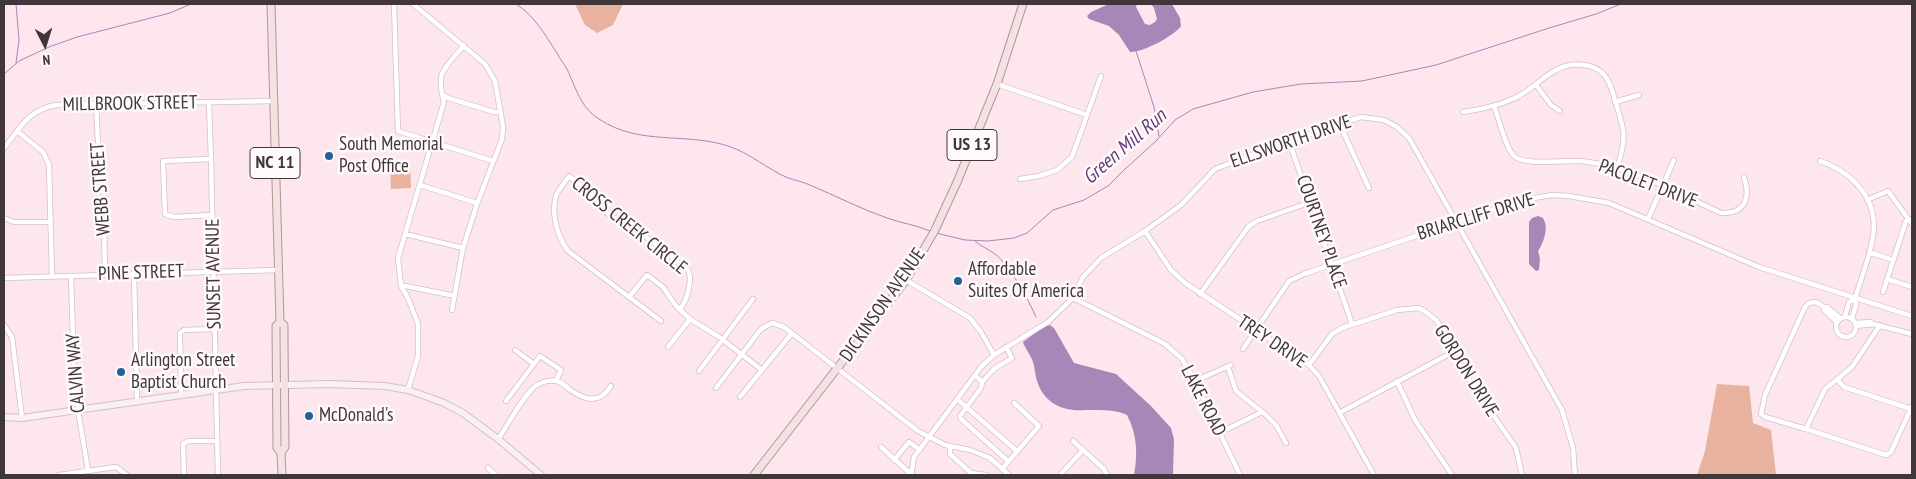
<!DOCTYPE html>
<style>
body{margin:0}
#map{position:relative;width:1916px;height:479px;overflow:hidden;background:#fde6ed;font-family:"PT Sans Narrow",sans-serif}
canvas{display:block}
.frame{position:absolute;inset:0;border:5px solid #41373a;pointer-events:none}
.north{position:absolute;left:20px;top:20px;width:50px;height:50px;-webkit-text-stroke:4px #fef9fa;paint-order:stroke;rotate:175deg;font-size:14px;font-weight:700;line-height:20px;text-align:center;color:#41373a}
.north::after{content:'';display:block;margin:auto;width:18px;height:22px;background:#41373a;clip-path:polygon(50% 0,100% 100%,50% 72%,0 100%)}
</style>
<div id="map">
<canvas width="1916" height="479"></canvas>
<div class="frame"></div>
<div class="north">N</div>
</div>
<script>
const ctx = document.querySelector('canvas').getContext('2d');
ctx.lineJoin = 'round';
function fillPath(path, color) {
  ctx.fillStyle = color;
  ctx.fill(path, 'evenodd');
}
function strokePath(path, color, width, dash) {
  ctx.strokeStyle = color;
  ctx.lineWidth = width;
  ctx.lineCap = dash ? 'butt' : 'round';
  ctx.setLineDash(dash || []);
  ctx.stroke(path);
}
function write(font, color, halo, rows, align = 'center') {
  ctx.font = font + ' "PT Sans Narrow",sans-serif';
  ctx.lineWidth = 5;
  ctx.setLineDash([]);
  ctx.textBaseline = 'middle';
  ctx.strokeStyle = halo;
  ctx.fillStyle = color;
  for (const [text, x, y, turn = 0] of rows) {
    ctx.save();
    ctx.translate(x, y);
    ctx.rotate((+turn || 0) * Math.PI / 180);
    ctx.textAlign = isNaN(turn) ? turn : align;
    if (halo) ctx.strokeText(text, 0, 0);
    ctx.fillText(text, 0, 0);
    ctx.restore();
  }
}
fillPath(new Path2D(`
 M575 4H623L613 25 597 33 585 25Z
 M390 166H410L411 188 391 189Z
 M1717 384 1749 386 1753 423 1771 430 1776 475H1697L1705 451Z`), '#e9b29f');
fillPath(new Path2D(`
 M1109 4H1137L1136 7 1145 24 1150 25 1155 22 1157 19 1154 8 1151 4H1172L1180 18 1181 26C1174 36 1142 53 1130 52L1119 35 1109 26 1089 19 1087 16 1091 12Z
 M1538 216 1543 218C1549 228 1544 242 1538 251L1540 258 1539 270 1536 271 1529 264V222L1532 218Z
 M1050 325 1054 328 1074 363 1116 374 1151 406 1171 428 1174 439 1173 475H1134C1138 454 1137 434 1127 415 1114 409 1100 410 1085 410 1063 412 1044 403 1037 381 1035 375 1035 368 1033 362 1031 355 1025 349 1023 342L1043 327Z`), '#a787b8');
strokePath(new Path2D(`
 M16 4 19 40 16 63
 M516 4C535 16 545 35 557 53 560 59 564 64 567 69 576 88 580 107 599 119 639 146 685 132 728 146 750 153 767 169 788 178 795 180 803 182 810 185 836 196 861 209 887 218 901 223 916 225 930 231
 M1136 51 1154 107 1159 136
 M4 74 19 61 49 47 77 37 170 13 191 4
 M936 233 965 240 988 241 1014 238 1027 233 1053 210 1084 200 1108 186 1123 171 1156 141 1175 120 1193 109 1253 92 1301 84 1362 81 1436 65 1549 28 1596 14 1621 4
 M975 241C981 247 989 249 995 254 1009 264 1029 301 1036 317`), '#a787b8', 1);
const street = new Path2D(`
 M394 4 398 131 493 161
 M413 4 485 64 495 81 503 127 502 139 477 204 463 248 452 310
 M997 84 1087 115
 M1536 85 1551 105 1560 111
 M443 95 448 98 494 112H501
 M209 102 211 159 218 475
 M1615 102 1639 95
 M96 105 98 141 103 166 105 274
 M1494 106C1499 119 1505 147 1514 156 1524 166 1566 160 1581 161 1631 166 1677 193 1721 213 1745 214 1751 198 1744 177
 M1463 112C1481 109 1498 106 1515 98 1530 91 1541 78 1556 70 1570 62 1595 62 1605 76 1610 82 1612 90 1614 97 1624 130 1628 135 1617 168
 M1339 123 1369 188
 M17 131 43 152 49 165 52 276
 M1289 141 1352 324
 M4 148C21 127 28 110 56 105L274 101
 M211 159 163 161 165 214 174 217 212 215
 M1820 161C1852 172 1879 199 1873 236 1870 257 1861 278 1855 299L1856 305 1852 318
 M1020 179 1039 176 1057 170 1072 157 1101 76
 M420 185 477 203
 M1867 200 1888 191 1912 224
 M4 218 14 222H50
 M1648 219 1674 160
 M1145 231 1171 270 1185 283 1309 365 1319 376 1374 475
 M405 234 463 248
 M1869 252 1893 260
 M134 273 137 402
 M71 276 74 366 78 410 88 470
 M4 278 278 270
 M1887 279 1912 287
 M906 280 970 318 981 332 994 355
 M401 286H406L455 296
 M1883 292 1906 221 1909 219
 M1200 294 1249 226 1257 221 1311 202
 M629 297 647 275 663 287 676 306 690 319 719 337 762 370
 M1073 298 1165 344 1182 359 1195 381 1240 475
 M1824 307 1816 302 1809 303 1805 307 1765 395 1761 414 1765 417 1806 429 1825 389 1852 367 1880 325
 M1845 316 1849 302 1855 299
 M1836 327a10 10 0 1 1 20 0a10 10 0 1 1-20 0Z
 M661 321 568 251C557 236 551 214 556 196 558 190 565 182 569 176L591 194 595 204 614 218 627 222 688 270C693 280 687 301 680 309
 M1837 322 1824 310V307H1827L1840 318
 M1856 323 1871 322 1873 324 1912 334
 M4 325 12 337 22 418
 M1856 326 1873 324
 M668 347 690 319
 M1243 349 1289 281 1304 274 1522 200 1552 195 1569 196 1609 203 1759 267 1912 316
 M515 350 534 364
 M1309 365 1332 334 1342 328 1397 310 1419 308 1426 312 1437 321 1471 383 1516 448 1522 475
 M1228 367 1236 391 1266 415 1276 425 1286 443
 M699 371 753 299
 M975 375 982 382 994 369 1012 358 1006 347
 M1837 379 1844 387 1911 409
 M1195 381 1231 365
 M1397 381 1415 420 1452 475
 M982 382 981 388 960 416 961 419 1008 461
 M716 388 761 329 772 323 784 327 918 431 945 445 970 450 990 458 1009 475
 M408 390 418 356V324L408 298 401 286 398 258 444 102C435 70 445 69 464 45
 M181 395 180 333 184 330 215 329
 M740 397 792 333
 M957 399 1017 451
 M506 401 540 356 561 370 556 381
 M1341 412 1453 352
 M1806 429 1886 455 1891 452 1912 406
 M1219 433 1262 412
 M498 439C508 425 525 392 537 385 543 381 552 379 559 382 562 383 566 386 569 389 584 400 599 405 611 386
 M1073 441 1104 469 1107 475
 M950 446V454L971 473 986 475
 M881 447 911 474
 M894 460 909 442 920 450
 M488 468 496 475
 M1002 469 1039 426 1014 403
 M59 475 116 467 127 475
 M184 475 183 444 188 441H217
 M911 475 914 457 981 367 994 355 1048 322 1073 298 1083 277 1101 258 1145 231 1181 205 1215 169 1289 141 1361 117 1384 120 1397 127 1409 138 1562 410 1573 448 1575 475
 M1060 475 1083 450`);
const secondary = new Path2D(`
 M4 417 22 418 244 386 330 384 385 386 408 390 425 396 444 403 463 413 498 439 541 475`);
const primary = new Path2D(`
 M271 4 280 322 284 325V339L285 447 281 453
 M280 322 276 326 277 448 281 453 282 475
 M754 475 906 280 935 230 958 180 997 84 1023 4`);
strokePath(street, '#d5bfc6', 6);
strokePath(secondary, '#d5bfc6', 8);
strokePath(primary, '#b0989a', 9);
strokePath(street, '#fff', 4.5);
strokePath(secondary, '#f9f0f0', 6);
strokePath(primary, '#f4e1e1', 7);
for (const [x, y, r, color] of [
 [329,156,5,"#246198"],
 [958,281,5,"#246198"],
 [121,372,5,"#246198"],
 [309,416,5,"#246198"]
]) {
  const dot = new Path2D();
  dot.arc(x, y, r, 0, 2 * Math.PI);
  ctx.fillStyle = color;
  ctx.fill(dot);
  strokePath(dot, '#fef9fa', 2);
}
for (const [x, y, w] of [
 [972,145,50],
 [275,163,50]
]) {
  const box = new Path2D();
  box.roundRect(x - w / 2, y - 15.5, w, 31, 4);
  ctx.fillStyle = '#fef9fa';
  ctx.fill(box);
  strokePath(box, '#41373a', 1);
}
write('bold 18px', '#41373a', null, [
 ["US 13",972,145],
 ["NC 11",275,163]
]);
write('19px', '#41373a', '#fef9fa', [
 ["MILLBROOK STREET",130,104,-1],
 ["ELLSWORTH DRIVE",1291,142,-19],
 ["PACOLET DRIVE",1648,184,21],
 ["WEBB STREET",101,189,-94],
 ["BRIARCLIFF DRIVE",1476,217,-17],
 ["CROSS CREEK CIRCLE",629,226,39],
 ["COURTNEY PLACE",1321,232,71],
 ["PINE STREET",141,273,-2],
 ["SUNSET AVENUE",214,274,-91],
 ["DICKINSON AVENUE",883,305,-55],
 ["TREY DRIVE",1272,342,34],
 ["GORDON DRIVE",1466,371,58],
 ["CALVIN WAY",76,373,-94],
 ["LAKE ROAD",1203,401,63]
]);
write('19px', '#41373a', '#fef9fa', [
 ["South Memorial",339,145],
 ["Post Office",339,167],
 ["Affordable",968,270],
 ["Suites Of America",968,292],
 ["Arlington Street",131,361],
 ["Baptist Church",131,383],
 ["McDonald's",319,416]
], 'left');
write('italic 20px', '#653c7a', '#fef9fa', [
 ["Green Mill Run",1125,147,-41]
]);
</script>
